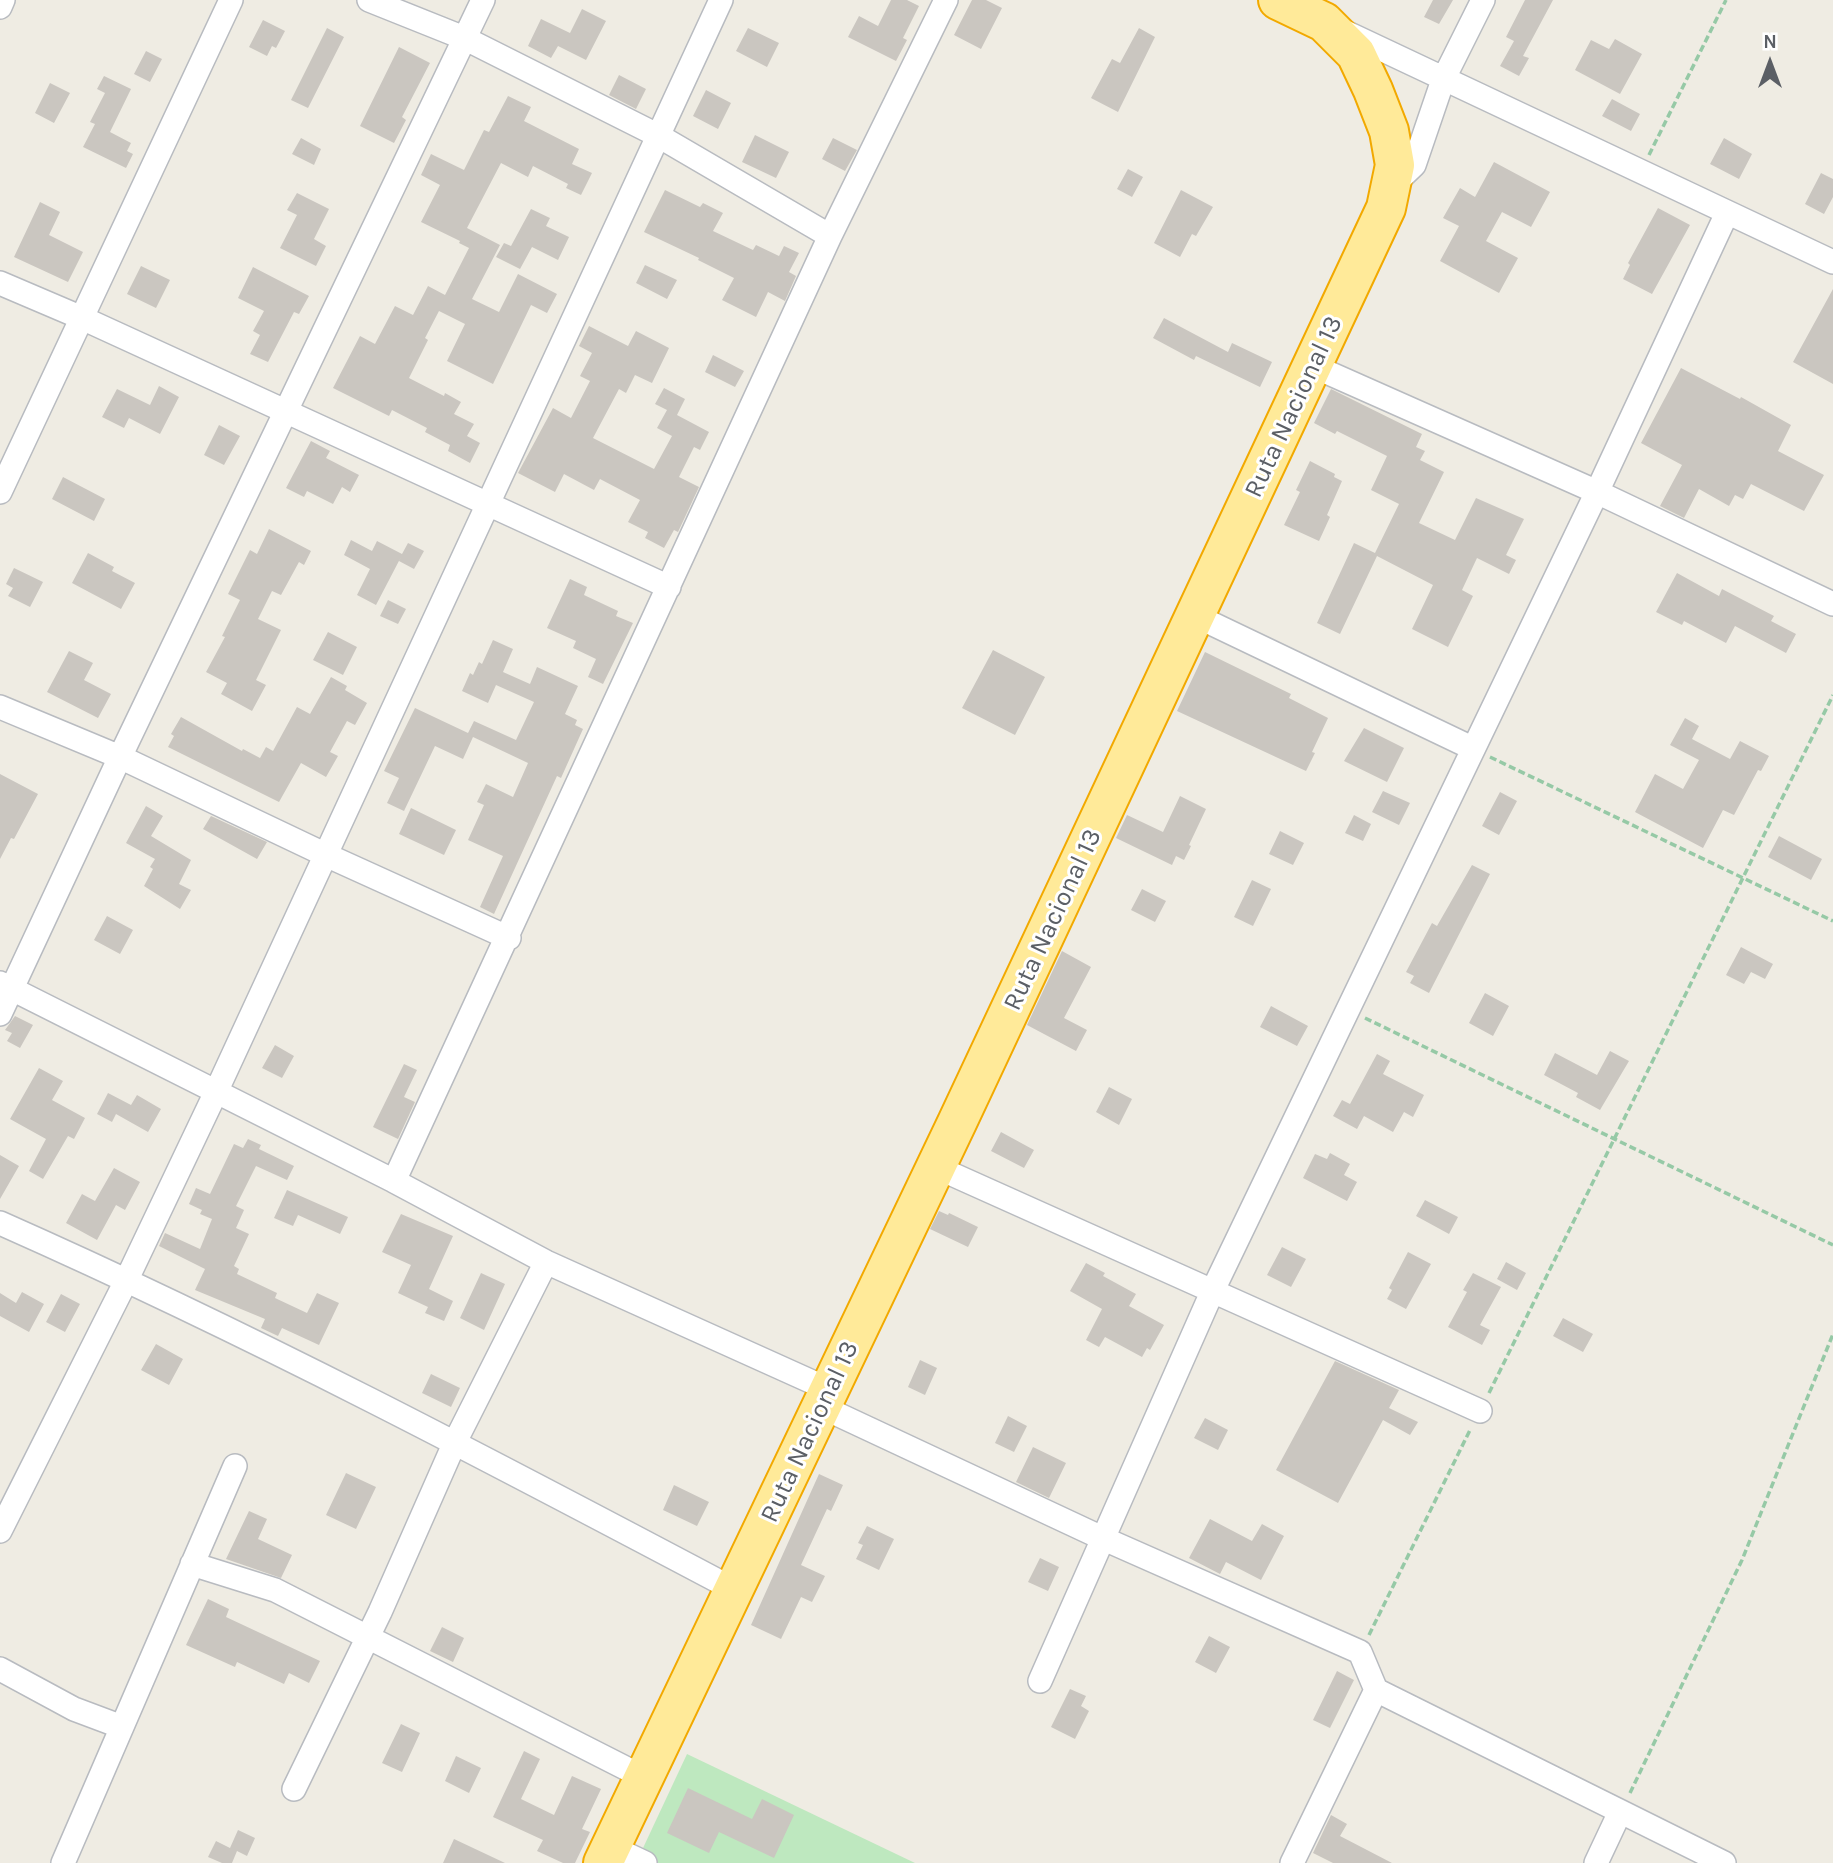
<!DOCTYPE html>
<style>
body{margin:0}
#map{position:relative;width:1833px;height:1863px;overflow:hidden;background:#efece3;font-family:Karla,sans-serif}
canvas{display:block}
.north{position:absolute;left:1735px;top:28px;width:70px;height:70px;-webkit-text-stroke:5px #fff;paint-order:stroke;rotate:0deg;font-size:19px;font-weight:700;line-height:28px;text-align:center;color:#5b5f65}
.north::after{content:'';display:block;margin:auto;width:24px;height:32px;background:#5b5f65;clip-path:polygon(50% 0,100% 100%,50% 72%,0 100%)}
</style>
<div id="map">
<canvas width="1833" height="1863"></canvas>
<div class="north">N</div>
</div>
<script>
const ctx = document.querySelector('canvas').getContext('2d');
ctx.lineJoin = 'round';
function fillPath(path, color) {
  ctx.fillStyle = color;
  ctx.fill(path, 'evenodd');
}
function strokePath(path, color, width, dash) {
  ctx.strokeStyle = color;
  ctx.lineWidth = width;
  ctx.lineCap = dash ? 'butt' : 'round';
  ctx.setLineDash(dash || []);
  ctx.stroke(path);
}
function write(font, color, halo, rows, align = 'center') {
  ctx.font = font + ' Karla,sans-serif';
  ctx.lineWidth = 6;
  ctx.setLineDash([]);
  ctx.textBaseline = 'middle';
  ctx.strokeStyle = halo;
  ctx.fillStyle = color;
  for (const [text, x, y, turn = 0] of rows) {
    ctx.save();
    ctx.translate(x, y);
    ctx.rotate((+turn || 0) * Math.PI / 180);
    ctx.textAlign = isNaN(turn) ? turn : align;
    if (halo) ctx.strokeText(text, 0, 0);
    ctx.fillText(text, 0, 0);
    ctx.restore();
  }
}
fillPath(new Path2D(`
 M687 1754 915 1863H636Z`), '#bee8bf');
fillPath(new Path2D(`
 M891 0H907L919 6 903 38 907 40 896 61 848 37 859 16 878 26Z
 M972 0H986L1002 8 981 49 954 35Z
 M1433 0H1453L1439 24 1424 17Z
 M1525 0H1553L1523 56 1529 58 1519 76 1500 66 1514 41 1506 37Z
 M582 9 606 21 586 60 558 46 551 58 528 46 541 19 570 33Z
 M263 20 285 31 276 48 272 46 267 56 249 47Z
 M327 28 344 37 308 108 291 100Z
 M748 28 779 43 767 67 736 51Z
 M1139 28 1155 37 1118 112 1091 98 1112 59 1120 63Z
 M1615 39 1642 54 1620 94 1575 70 1591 40 1609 49Z
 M399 47 430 63 402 117 406 120 394 143 360 126Z
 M146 51 162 59 150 82 134 74Z
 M619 75 646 89 636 109 609 95Z
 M104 76 131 89 110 132 131 143 127 151 133 154 126 168 83 147 95 124 90 122 105 93 97 89Z
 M50 83 70 93 54 123 35 113Z
 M706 90 731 103 718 129 693 116Z
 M508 96 531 107 524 121 579 149 572 164 592 173 581 195 566 188 568 184 533 166 528 177 501 163 467 228 500 245 472 299 499 312 518 274 557 294 547 313 531 305 493 384 447 361 465 324 439 311 425 338 428 340 409 378 444 396 445 393 461 402 454 414 474 424 467 436 480 443 470 463 448 451 450 445 425 432 427 428 392 410 389 416 333 388 360 336 375 344 395 306 413 315 428 286 445 295 469 248 459 243 460 241 421 222 440 185 421 175 431 154 464 170 484 130 489 132Z
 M1612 99 1640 114 1631 131 1602 116Z
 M755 135 789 152 776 178 742 162Z
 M301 138 321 149 314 165 292 154Z
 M833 138 857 150 845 171 822 159Z
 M1724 138 1752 154 1739 179 1710 164Z
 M1494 162 1550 192 1531 227 1502 212 1486 241 1518 258 1499 293 1440 261 1459 226 1443 218 1460 188 1475 197Z
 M1128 169 1143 177 1132 197 1117 189Z
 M1821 173 1833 179V197L1824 214 1805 204Z
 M665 190 700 207 703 203 723 213 713 231 753 250 756 245 779 256 784 246 799 253 789 272 796 276 785 301 768 292 756 317 722 300 734 278 698 260 699 258 644 232Z
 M1181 190 1213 207 1196 236 1192 234 1180 257 1154 243Z
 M297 193 329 209 314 239 326 246 316 266 280 248 297 215 287 210Z
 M40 202 60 212 49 235 83 252 68 282 14 257Z
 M1658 208 1690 225 1652 294 1623 279 1630 265 1628 263Z
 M531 209 550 218 546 226 569 237 558 260 532 247 520 269 496 257 504 243 511 246Z
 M645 265 677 280 667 299 636 283Z
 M141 266 170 280 156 308 127 294Z
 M253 267 309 296 299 314 294 312 268 362 250 354 260 335 253 331 264 311 238 298Z
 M1833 289V384L1793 362Z
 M1164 318 1228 352 1232 343 1272 362 1260 387 1196 356 1194 360 1153 338Z
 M589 326 628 346 636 331 669 348 652 383 635 375 626 393 619 389 593 438 654 469 672 436 657 428 667 410 655 404 664 388 685 399 677 415 709 432 700 450 694 447 679 477 699 487 678 532 674 530 664 548 645 538 648 532 628 522 640 500 600 479 594 490 564 474 555 492 518 473 553 408 571 418 590 381 580 376 592 353 579 346Z
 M713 355 744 371 735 387 705 372Z
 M1681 368 1740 399 1741 397 1791 425 1778 451 1824 475 1804 511 1751 484 1743 499 1735 495 1729 506 1699 489 1684 518 1660 506 1682 465 1641 443Z
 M159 386 179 397 160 434 129 418 124 428 102 417 117 389 150 405Z
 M1331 389 1422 434 1416 447 1425 451 1420 460 1444 472 1419 523 1455 540 1476 498 1524 519 1506 555 1516 560 1509 574 1477 558 1462 590 1473 596 1448 647 1412 629 1433 585 1377 556 1340 634 1317 623 1354 543 1375 553 1399 504 1371 490 1387 456 1337 431 1335 434 1314 423Z
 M219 425 240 436 224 465 204 455Z
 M311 441 330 451 326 458 359 475 350 492 342 487 333 504 307 491 304 497 286 488Z
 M1310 461 1335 474 1334 477 1342 481 1327 515 1330 517 1319 541 1284 525 1300 492 1296 490Z
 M63 477 105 499 94 521 52 499Z
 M269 529 311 551 304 565 299 562 281 595 272 591 258 619 281 630 256 680 266 685 252 711 221 694 227 683 206 672 225 637 222 636 240 600 228 594 250 550 257 554Z
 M351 540 372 551 377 541 402 554 408 543 424 551 414 569 399 561 401 557 376 605 357 595 370 569 344 555Z
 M88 553 114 567 112 571 135 583 121 609 72 583Z
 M14 568 43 582 30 607 8 596 13 588 6 584Z
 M1677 573 1719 596 1722 589 1774 616 1771 621 1796 634 1786 653 1735 626 1726 643 1684 621 1682 625 1656 612Z
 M570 579 587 587 584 595 618 611 616 616 633 623 603 684 588 677 596 659 573 648 576 641 547 628Z
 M388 600 406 609 398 624 380 616Z
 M328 632 357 647 343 675 313 660Z
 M493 640 513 649 503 672 530 684 537 667 578 686 565 714 577 720 575 725 583 729 561 778 557 776 494 914 480 907 503 856 468 840 484 805 477 802 486 784 513 797 528 763 473 737 463 759 435 746 404 811 387 803 399 778 384 771 415 708 468 733 474 721 516 740 534 702 496 685 488 703 462 691 470 673 473 675 479 662 482 664Z
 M993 650 1045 677 1015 735 962 708Z
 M69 651 93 663 84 680 111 694 98 718 47 692Z
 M1205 652 1291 694 1289 698 1328 718 1312 752 1315 753 1306 771 1177 711Z
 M331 677 347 686 345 690 367 703 355 725 347 721 330 752 338 756 326 777 301 763 279 802 168 747 174 736 171 734 181 717 242 751 243 749 260 758 266 747 273 751 297 707 310 714Z
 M1685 718 1699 726 1692 739 1730 759 1740 741 1769 756 1761 771 1758 770 1734 815 1723 810 1703 848 1635 812 1655 774 1683 789 1699 760 1670 745Z
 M1364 728 1404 748 1387 782 1344 761Z
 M0 774 38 794 14 839 11 838 0 859Z
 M1383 791 1410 803 1399 825 1372 812Z
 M1500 792 1517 801 1499 835 1482 826Z
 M1180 796 1206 809 1189 845 1191 846 1184 860 1176 856 1172 865 1116 838 1127 815 1163 832Z
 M146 806 163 816 151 836 191 860 179 884 191 890 180 909 144 886 153 869 150 867 155 859 126 843Z
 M411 808 456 830 444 855 399 834Z
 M1354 815 1371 824 1363 841 1345 833Z
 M211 816 267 842 257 859 203 829Z
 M1280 831 1304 843 1293 865 1269 854Z
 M1779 836 1822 859 1811 880 1768 857Z
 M1472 865 1490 874 1429 993 1410 983 1414 976 1406 972 1432 923 1437 926Z
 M1252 880 1271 889 1253 926 1234 917Z
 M1142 889 1166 901 1155 922 1131 910Z
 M107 916 133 930 120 954 94 940Z
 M1741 947 1773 964 1765 979 1751 972 1744 984 1726 975Z
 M1062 951 1091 967 1064 1018 1087 1030 1076 1051 1027 1025Z
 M1485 993 1509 1006 1493 1036 1469 1023Z
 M1271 1006 1308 1026 1297 1046 1260 1027Z
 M15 1016 33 1025 20 1048 7 1041 12 1033 5 1030Z
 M275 1045 294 1056 282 1078 262 1068Z
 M1610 1051 1629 1061 1600 1110 1576 1097 1578 1093 1544 1075 1555 1053 1597 1075Z
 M1377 1054 1390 1061 1383 1074 1424 1095 1413 1117 1404 1112 1393 1132 1364 1116 1357 1129 1333 1116 1342 1100 1350 1104Z
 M404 1064 417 1070 404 1097 415 1102 398 1139 373 1127Z
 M39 1068 63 1081 52 1100 85 1118 74 1139 68 1136 43 1179 29 1171 46 1139 10 1119Z
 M1109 1087 1132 1099 1119 1125 1096 1112Z
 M108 1093 131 1105 137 1095 161 1109 148 1132 116 1114 112 1122 97 1114Z
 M1001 1132 1034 1150 1024 1168 991 1151Z
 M248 1139 261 1145 259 1149 294 1166 287 1180 256 1166 236 1206 244 1210 236 1228 249 1234 234 1266 239 1269 237 1274 277 1293 275 1298 307 1313 317 1293 339 1303 319 1345 282 1328 278 1336 261 1328 265 1319 195 1290 205 1269 159 1246 165 1233 200 1249 212 1219 200 1214 202 1210 189 1204 196 1188 210 1194 234 1144 243 1148Z
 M1330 1153 1350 1164 1344 1175 1357 1182 1347 1201 1303 1178 1315 1154 1327 1159Z
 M0 1155 19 1166 0 1199Z
 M114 1168 140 1182 125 1210 116 1205 97 1240 66 1223 82 1194 95 1201Z
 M287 1190 348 1217 340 1234 298 1215 293 1226 274 1218Z
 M1425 1200 1458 1217 1449 1234 1416 1216Z
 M939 1211 948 1215 949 1213 978 1227 968 1247 930 1229Z
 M401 1214 453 1236 429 1289 453 1301 444 1321 425 1313 428 1307 398 1293 411 1265 382 1252Z
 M1282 1247 1306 1259 1291 1287 1267 1275Z
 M1408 1252 1431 1264 1406 1309 1387 1299 1392 1290 1389 1288Z
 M1506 1262 1526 1273 1517 1290 1497 1279Z
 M1086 1263 1105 1273 1103 1276 1136 1294 1129 1306 1164 1325 1150 1350 1147 1348 1142 1357 1105 1337 1099 1347 1086 1340 1102 1309 1070 1291Z
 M481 1273 505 1284 484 1330 460 1318Z
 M1473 1273 1501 1287 1480 1325 1490 1330 1482 1345 1448 1327 1467 1292 1463 1290Z
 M22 1292 44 1304 29 1332 0 1316V1293L16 1303Z
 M61 1294 80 1304 65 1332 46 1322Z
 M1563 1318 1593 1334 1583 1352 1553 1336Z
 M156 1344 183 1359 169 1385 141 1370Z
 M920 1360 937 1368 925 1395 908 1387Z
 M1335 1361 1399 1390 1389 1408 1418 1422 1410 1435 1383 1420 1338 1503 1276 1470Z
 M431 1374 460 1388 451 1407 422 1393Z
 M1008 1416 1027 1426 1014 1452 995 1443Z
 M1205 1418 1228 1430 1218 1450 1194 1438Z
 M1033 1447 1066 1463 1049 1498 1016 1482Z
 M346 1473 376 1487 356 1529 326 1515Z
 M819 1474 843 1485 831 1511 827 1509 801 1565 825 1576 812 1602 801 1597 781 1639 751 1625Z
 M674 1485 709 1502 697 1526 663 1510Z
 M249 1511 267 1519 258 1539 292 1555 281 1578 226 1559Z
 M1210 1519 1252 1541 1262 1524 1284 1536 1261 1580 1226 1562 1220 1574 1189 1558Z
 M867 1526 894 1539 879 1570 856 1559 863 1545 858 1543Z
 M1040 1558 1059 1567 1048 1591 1028 1582Z
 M208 1599 229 1609 226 1617 320 1661 309 1683 289 1673 284 1684 237 1662 235 1667 186 1645Z
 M442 1627 464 1638 453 1662 430 1651Z
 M1209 1636 1230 1647 1216 1673 1195 1662Z
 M1337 1671 1354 1680 1330 1728 1313 1720Z
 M1070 1689 1086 1696 1081 1706 1089 1711 1075 1739 1051 1727Z
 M401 1724 420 1733 402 1772 382 1763Z
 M524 1751 540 1759 521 1799 554 1815 572 1776 601 1789 582 1829 590 1832 575 1863H563L537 1851 543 1840 493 1817Z
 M456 1756 481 1768 469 1793 445 1781Z
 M688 1788 752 1819 762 1799 794 1815 774 1858 719 1832 709 1853 667 1833Z
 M1331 1815 1347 1824 1340 1836 1392 1863H1333L1313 1853Z
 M238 1830 255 1838 247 1856 237 1851 232 1863H222L208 1857 216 1841 230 1848Z
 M454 1839 505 1863H443Z`), '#cac6c0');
const minor = new Path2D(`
 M369 0 464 38 657 135 830 236
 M0 7 3 0
 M1345 32 1833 262
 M1392 186 1414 165 1443 80 1483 0
 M0 283 82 318 669 587
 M1313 366 1597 492 1833 604
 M0 492 231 0
 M1196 616 1472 748
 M0 707 120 757 326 855 509 938
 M0 983 394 1181
 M0 1014 120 757 483 0
 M936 1167 1480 1411
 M0 1223C251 1334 493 1462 735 1590
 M830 1390 546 1262 394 1181 830 236 946 0
 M822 1407 1102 1538 1360 1652 1376 1690 1292 1863
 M0 1531 127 1279 216 1092 721 0
 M192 1564 275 1590 645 1778
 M0 1669 74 1709 122 1727
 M1040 1681 1213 1290 1597 492 1727 213
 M1376 1690 1724 1863
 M294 1789 380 1612 455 1442 546 1262
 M611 1847 645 1863
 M63 1863 235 1466
 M1596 1863 1620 1812`);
const trunk = new Path2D(`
 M603 1863C868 1313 1129 762 1386 208L1395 165 1389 131 1373 90 1356 54 1324 22 1278 0`);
strokePath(minor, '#b8bbc0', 26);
strokePath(trunk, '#f2a900', 42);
strokePath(new Path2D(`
 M1649 155 1726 0
 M1490 757 1833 921
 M1365 1018 1833 1245
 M1489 1393 1833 695
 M1369 1635 1471 1428
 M1630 1793 1742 1560 1833 1334`), '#96c9a6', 3.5, [7, 3.5]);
strokePath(minor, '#fff', 23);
strokePath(trunk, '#ffea99', 38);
write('26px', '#5b5f65', '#fff', [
 ["Ruta Nacional 13",1294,407,-65],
 ["Ruta Nacional 13",1053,920,-65],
 ["Ruta Nacional 13",810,1432,-65]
]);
</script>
